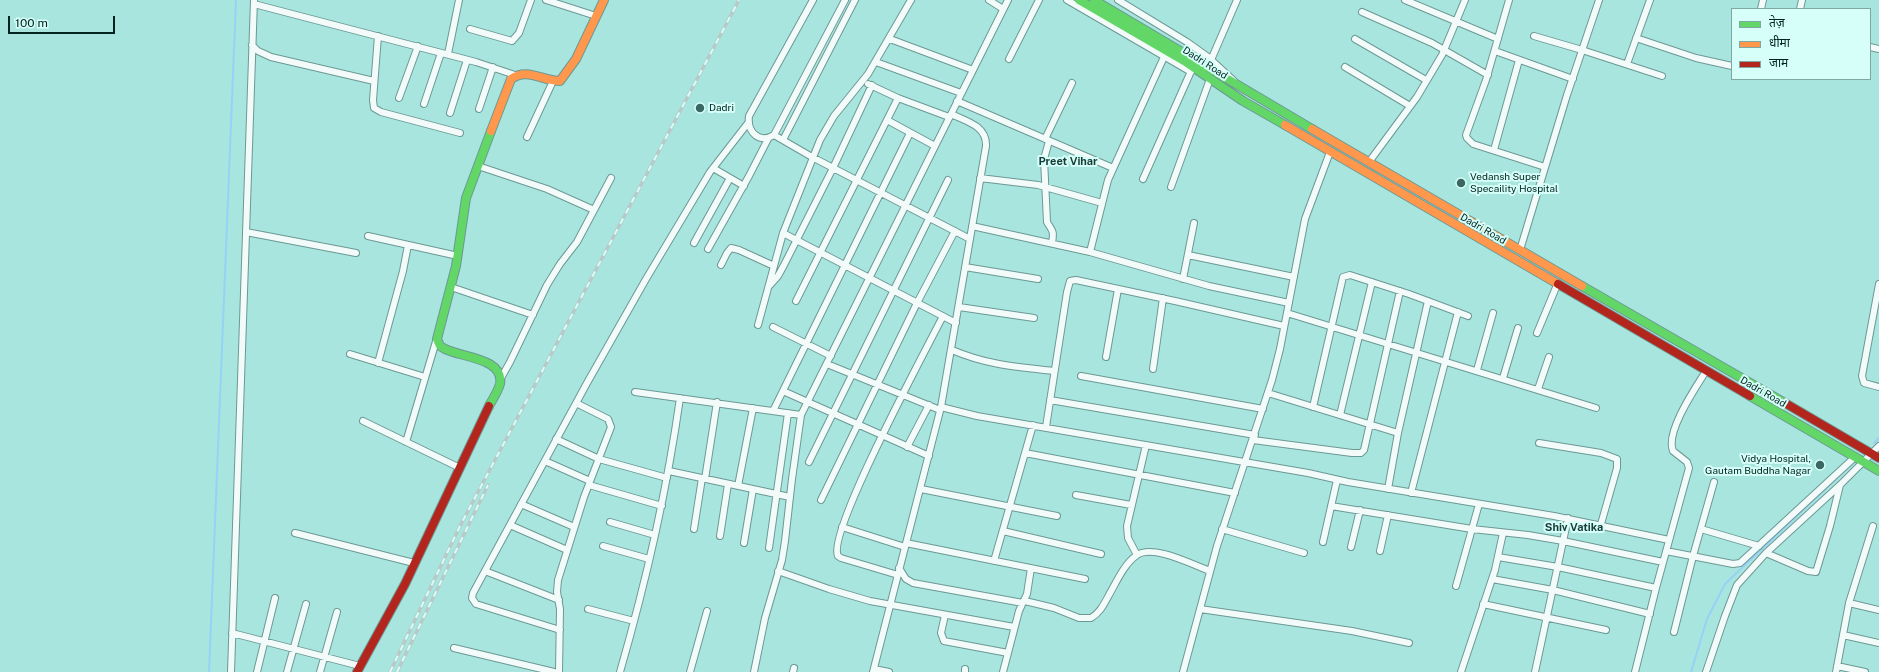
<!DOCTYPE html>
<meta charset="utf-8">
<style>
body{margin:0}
#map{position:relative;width:1879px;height:672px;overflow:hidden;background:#a8e5de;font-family:"Public Sans","Noto Sans Devanagari",sans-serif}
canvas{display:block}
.legend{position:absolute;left:1731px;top:8px;width:140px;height:72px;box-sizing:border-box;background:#d6fff9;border:1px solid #80a7a2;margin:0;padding:5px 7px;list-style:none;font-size:12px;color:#002320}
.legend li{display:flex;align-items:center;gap:8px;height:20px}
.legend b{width:20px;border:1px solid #80a7a2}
.scale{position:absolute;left:8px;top:16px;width:107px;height:18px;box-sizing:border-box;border:2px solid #002320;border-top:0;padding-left:5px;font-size:12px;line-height:14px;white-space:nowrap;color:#002320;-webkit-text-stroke:3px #d6fff9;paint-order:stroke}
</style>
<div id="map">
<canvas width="1879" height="672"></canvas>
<ul class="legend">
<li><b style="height:5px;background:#63d668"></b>तेज़</li>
<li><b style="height:5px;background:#ff974d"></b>धीमा</li>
<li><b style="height:5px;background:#b3261e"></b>जाम</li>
</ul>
<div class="scale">100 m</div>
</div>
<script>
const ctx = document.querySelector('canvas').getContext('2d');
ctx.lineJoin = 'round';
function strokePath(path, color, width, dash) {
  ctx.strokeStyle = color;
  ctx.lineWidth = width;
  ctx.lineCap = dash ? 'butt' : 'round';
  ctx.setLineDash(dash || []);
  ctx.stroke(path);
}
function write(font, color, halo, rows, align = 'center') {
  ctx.font = font + ' "Public Sans",sans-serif';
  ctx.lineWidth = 4;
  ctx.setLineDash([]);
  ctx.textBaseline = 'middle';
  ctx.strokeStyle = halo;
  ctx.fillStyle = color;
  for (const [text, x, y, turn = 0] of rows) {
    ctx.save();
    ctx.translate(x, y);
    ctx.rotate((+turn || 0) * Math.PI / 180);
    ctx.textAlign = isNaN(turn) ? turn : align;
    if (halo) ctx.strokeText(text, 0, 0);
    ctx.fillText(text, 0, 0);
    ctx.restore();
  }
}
strokePath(new Path2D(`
 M1874 443 1879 438
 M209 672 236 0
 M1691 672 1707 619 1725 584 1854 462`), '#96d2f5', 2);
const street = new Path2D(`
 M546 0 596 16
 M813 0 749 116C747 132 759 144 774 135L845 0
 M989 0 1003 9
 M1067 0 1191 72
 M1118 0 1187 42 1208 57 1234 81
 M1405 0 1498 39
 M1509 0 1486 80 1466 135 1467 138 1473 144 1545 167
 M254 4 476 62 515 75
 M1761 9 1763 0
 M1800 9 1802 0
 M1362 12 1432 43 1488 75
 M470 29 512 41 519 33 531 0
 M378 36 373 100 374 108 381 112 460 133
 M1534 36 1582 50 1662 76
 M1636 38 1696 58 1732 66
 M890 39 973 70
 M1355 39 1426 80
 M252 45 258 51 271 57 374 81
 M1870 47 1879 49
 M1495 51 1573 79
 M448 54 459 0
 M1009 59 1039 0
 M1211 60 1237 0
 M876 62 961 93
 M1627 64 1650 0
 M1345 67 1410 106
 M868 84 898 98 949 117
 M399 98 418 46
 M957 101 1113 168
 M424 104 441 53
 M479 109 493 67
 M450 113 467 60
 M887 120 935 146
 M774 135 812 157 970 239
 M527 137 553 81
 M1045 139 1072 83
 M783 140 855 0
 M1049 141 1044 159 1047 222C1053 232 1054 231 1052 243
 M1494 150 1519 60
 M1369 162 1417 97 1442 55 1465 0
 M478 166 547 189 594 210
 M713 168 744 186
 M980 178 1038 185 1102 203
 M1143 179 1192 69
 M1171 187 1210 79
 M972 226 1090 252 1209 286 1289 303
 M246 232 356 253
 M783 233 956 323
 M368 236 458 256
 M694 243 730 178
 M708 249 749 176 768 139
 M1520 250 1567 95 1599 0
 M1090 252 1108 180 1164 57
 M1188 255 1294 277
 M721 265 727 253 731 248 739 250 774 266
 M965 267 1038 279
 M1183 279 1194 223
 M1879 284 1862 376 1864 383 1879 387
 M770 285 778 276 784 265 833 168 872 85
 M451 287 533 315
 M796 301 898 98
 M959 307 1034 318
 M1287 313 1596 408
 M758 325 783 233 820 140 834 116 868 74 911 0
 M773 327 831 356
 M1537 333 1557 285
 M952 350C987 365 1017 367 1054 371
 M350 354 425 377
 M1106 357 1118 289
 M378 363 403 271 408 245
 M827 364 940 410
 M1153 369 1163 298
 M1477 370 1493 313
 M1081 376 1263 409
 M501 378 510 362 547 285 560 264 577 242 611 178
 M1503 378 1518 328
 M1538 389 1549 357
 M783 391 929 456
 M635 392 801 415
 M1268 393 1398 433
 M1050 400 1255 435
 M941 407 977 416 1308 473 1348 482 1554 516 1669 540
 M1313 407 1343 277 1350 275 1409 294 1468 316
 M773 411 910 133
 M1340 415 1372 282
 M363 421 460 468
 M1046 427 1067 292 1070 281 1076 280 1175 301 1284 326
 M556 439 599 459 667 478
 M1253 440 1352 453H1361L1364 450 1400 291
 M406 442 437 338
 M1539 443 1601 453 1617 459V468L1601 524
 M907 447 929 405
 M1025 453 1235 493
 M545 461 590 481
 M809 462 948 180
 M669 471 790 497
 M705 479 717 402
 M589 485 662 506
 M738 486 753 408
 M921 489 1057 516
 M1388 489 1398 433 1428 301
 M1411 493 1458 312
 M1076 495 1131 505
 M821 500 917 303 955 231
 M521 504 574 527
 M1331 506 1472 529 1528 535 1563 541 1663 562
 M610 522 655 535
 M510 525 567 550
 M842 527 905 547
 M694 529 702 478
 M1222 529 1304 553
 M1701 529 1759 546
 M1003 531 1101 554
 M295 533 414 563
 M720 536 728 484
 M1323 542 1337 480
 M744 543 753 489
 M906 543 1085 579
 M603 546 649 559
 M1351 547 1360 510
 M769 548 788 413
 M1380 551 1388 515
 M1666 551 1733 564 1740 563 1855 457
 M1766 553 1808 571 1816 572 1830 526 1840 485
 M1137 555 1128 538 1127 526 1146 445
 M1498 557 1558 567 1656 588
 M994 561 1033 425
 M899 568 906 579 913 583 1023 603
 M485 571 559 600
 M778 571 829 589 870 601 1014 627
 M898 575 841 558 838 556C826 534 927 348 943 316
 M1492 579 1553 590 1650 614
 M1456 586 1479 504
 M1025 601 1054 608 1079 618H1091C1100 613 1104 604 1109 595 1117 581 1124 564 1137 555 1153 544 1193 565 1210 571
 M1849 603 1879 610
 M1483 604 1606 630
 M588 609 634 621
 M1200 609 1352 631 1409 643
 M945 615 941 633 944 641 1008 653
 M560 630 476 604 472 598 473 593 587 383 646 279 710 172 748 123
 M1674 632 1693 556 1714 482
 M232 633 360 666
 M1843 635 1879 643
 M454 648 554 672
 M1837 666 1865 672
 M874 669 889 672
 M231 672 254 0
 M257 672 275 598
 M287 672 306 604
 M320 672 337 612
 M559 672 560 609 557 592 558 580 584 497 611 427 608 419 576 403
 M620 672C646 582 667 490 680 398
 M690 672 707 611
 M754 672 765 618 782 560 785 541 792 479 801 415 1008 0
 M793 672 794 668
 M873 672 941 407 986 146C987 126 966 121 951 114
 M965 672V669
 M1003 672 1019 611 1027 594 1031 568
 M1183 672 1217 546 1272 380 1280 349 1305 219 1330 152
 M1461 672 1495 570 1503 533
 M1535 672 1568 518
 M1635 672 1656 588 1689 468 1687 462 1673 451C1665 432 1696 387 1706 371
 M1706 672 1725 616 1737 585 1766 553 1840 485 1879 446
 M1836 672 1849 603 1873 526`);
const fast = new Path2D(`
 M1079 0 1184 61 1243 101 1285 125
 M1094 0 1312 129
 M1582 286 1785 403
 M1750 396 1879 471
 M489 406C493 399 498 391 500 384 505 358 460 357 445 349L440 346 437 339 456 266 466 198 491 131`);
const slow = new Path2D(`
 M1285 125 1558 284
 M1312 129 1582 286
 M491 131 511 79C527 67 542 81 560 81L576 59 604 0`);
const jam = new Path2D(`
 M1558 284 1750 396
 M1785 403 1879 458
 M357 672 405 584 489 406`);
strokePath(street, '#6c9994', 8);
strokePath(fast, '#6c9994', 10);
strokePath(slow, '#6c9994', 10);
strokePath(jam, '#6c9994', 10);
strokePath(street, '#f2fbfa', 6);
strokePath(fast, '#63d668', 8);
strokePath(slow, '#ff974d', 8);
strokePath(jam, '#b3261e', 8);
const rail = new Path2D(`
 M390 672 460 526 739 0
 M397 672 488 485`);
strokePath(rail, '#b8cac8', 3.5);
strokePath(rail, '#d6fff9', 2, [6]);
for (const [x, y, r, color] of [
 [700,108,5,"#3b6762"],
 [1461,183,5,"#3b6762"],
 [1820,465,5,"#3b6762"]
]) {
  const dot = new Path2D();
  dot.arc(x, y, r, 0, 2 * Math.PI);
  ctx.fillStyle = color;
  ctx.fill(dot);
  strokePath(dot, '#d6fff9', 1.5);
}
write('10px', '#002320', '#d6fff9', [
 ["Dadri Road",1205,63,33],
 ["Dadri Road",1483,229,30],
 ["Dadri Road",1763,392,30]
]);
write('10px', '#002320', '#d6fff9', [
 ["Dadri",709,108],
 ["Vedansh Super",1470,177],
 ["Specaility Hospital",1470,189],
 ["Vidya Hospital,",1811,459,"right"],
 ["Gautam Buddha Nagar",1811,471,"right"]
], 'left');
write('bold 11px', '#173b37', '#d6fff9', [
 ["Preet Vihar",1068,162],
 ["Shiv Vatika",1574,528]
]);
</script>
